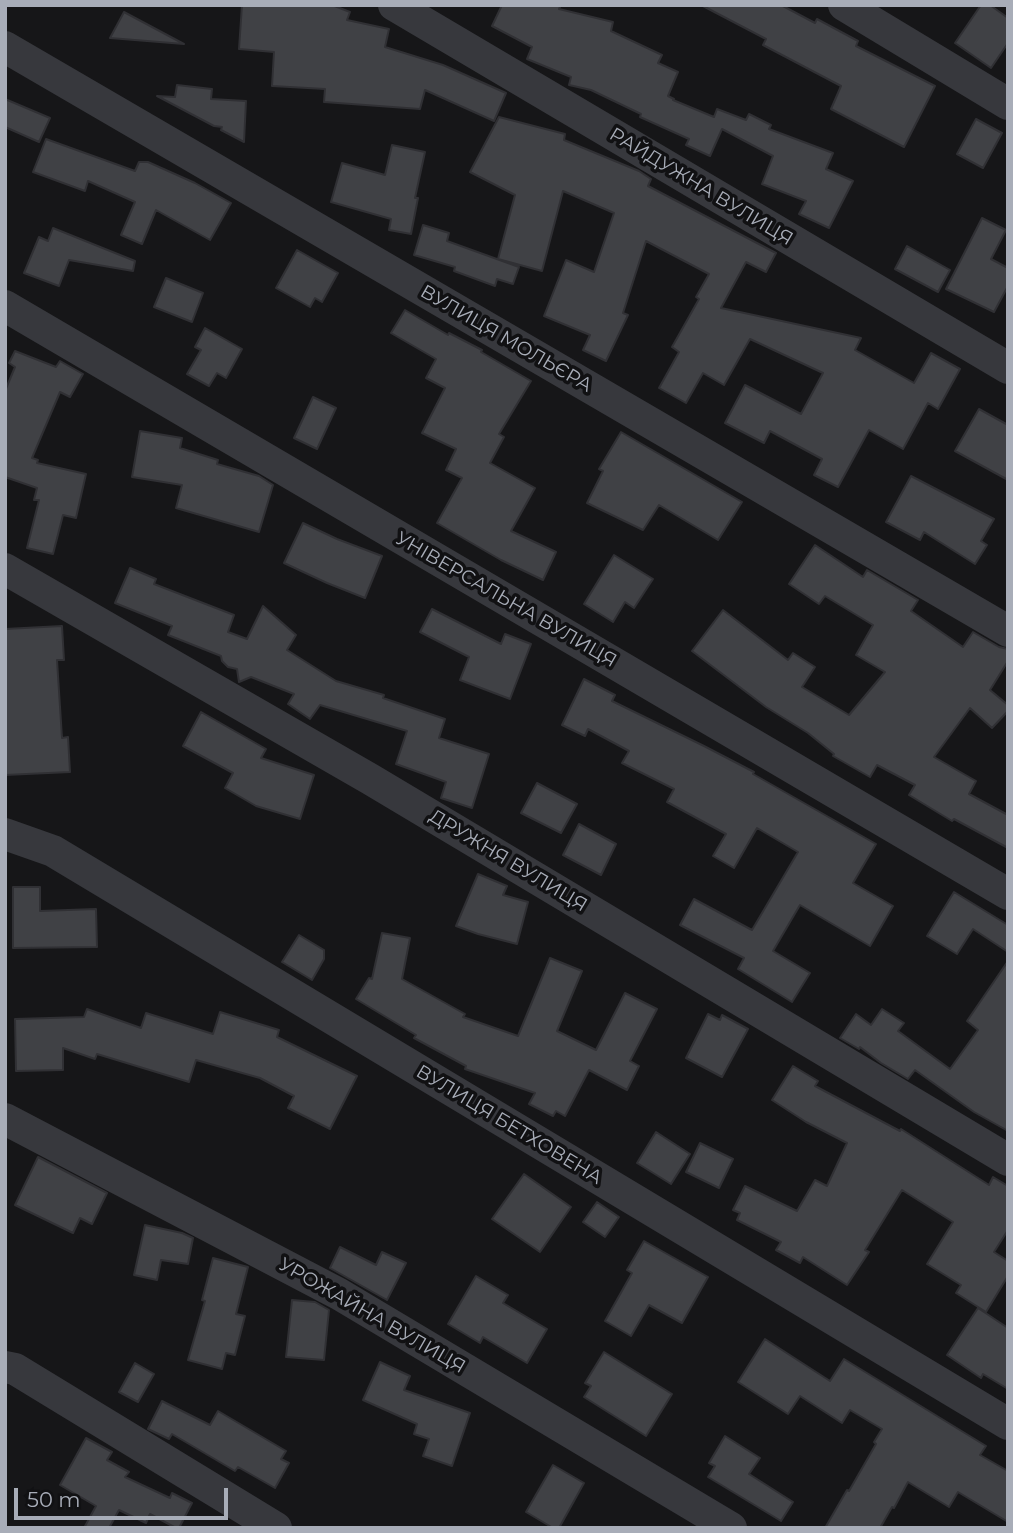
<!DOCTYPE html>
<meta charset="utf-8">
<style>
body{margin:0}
#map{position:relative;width:1013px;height:1533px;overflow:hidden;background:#161618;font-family:Montserrat,sans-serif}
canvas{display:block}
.frame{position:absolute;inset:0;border:7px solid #a8adb8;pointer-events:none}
.scale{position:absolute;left:14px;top:1488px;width:214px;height:32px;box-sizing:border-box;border:4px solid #a8adb8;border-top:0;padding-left:9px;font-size:21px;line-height:24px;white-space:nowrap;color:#a8adb8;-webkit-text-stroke:5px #111113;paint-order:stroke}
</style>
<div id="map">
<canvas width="1013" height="1533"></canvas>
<div class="frame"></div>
<div class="scale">50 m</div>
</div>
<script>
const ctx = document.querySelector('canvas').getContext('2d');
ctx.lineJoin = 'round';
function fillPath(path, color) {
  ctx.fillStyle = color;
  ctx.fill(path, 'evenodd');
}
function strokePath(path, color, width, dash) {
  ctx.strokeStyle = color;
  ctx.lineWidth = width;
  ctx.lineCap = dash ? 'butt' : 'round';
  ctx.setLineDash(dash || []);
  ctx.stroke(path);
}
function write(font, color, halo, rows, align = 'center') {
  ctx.font = font + ' Montserrat,sans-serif';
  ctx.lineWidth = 7;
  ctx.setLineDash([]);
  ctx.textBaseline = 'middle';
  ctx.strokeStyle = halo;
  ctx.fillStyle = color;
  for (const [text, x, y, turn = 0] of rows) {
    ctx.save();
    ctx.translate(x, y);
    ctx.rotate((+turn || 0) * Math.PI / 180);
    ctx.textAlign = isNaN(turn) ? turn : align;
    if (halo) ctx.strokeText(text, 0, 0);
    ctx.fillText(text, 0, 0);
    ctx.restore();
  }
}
const building = new Path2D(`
 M242 5H332L350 12 347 20 389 29 385 47 443 65 506 93 494 121 425 90 420 109 324 102 325 89 272 86 274 52 239 49Z
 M502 5H561L559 9 613 22 611 31 662 55 658 63 678 72 668 96 674 99 673 100 714 117 717 109 746 120 749 114 771 125 769 129 833 153 826 169 853 181 829 228 799 214 806 201 762 184 773 156 722 129 710 156 686 145 689 139 640 117 641 114 591 90 569 85 571 77 527 59 532 47 492 26Z
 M701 5H781L815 23 817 19 858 41 856 46 935 86 904 147 831 109 841 86 763 45 766 39Z
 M981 5H990L1008 18V43L991 68 955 43Z
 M124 12 184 44 110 38Z
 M177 85 212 89 211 99 246 101 244 142 221 130 222 127 214 126 157 96 175 97Z
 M5 99 50 118 39 142 5 127Z
 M499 117 565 134 564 140 639 171 651 179 648 186 776 253 766 272 746 262 721 308 861 338 855 350 914 383 931 353 960 369 938 409 928 403 903 449 869 430 838 487 814 475 822 459 770 431 764 443 725 423 745 385 801 414 823 373 750 339 724 385 703 373 686 403 659 388 679 352 672 347 699 299 696 297 709 274 646 241 623 313 628 315 606 361 583 350 590 335 544 316 566 260 594 272 614 213 563 191 542 271 498 259 515 195 470 172Z
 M976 119 1002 133 983 168 957 154Z
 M46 139 135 171 139 162H148L195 183 231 203 210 240 156 210 142 244 121 235 135 202 88 181 85 191 33 172Z
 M392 145 425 152 415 198H418L411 234 389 230 391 219 331 202 342 163 385 175Z
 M982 218 1006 230 991 259 1008 268V286L994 312 946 289Z
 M423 225 449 233 447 241 519 267 513 284 497 279 495 286 454 271 455 267 414 255Z
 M53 228 135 261 133 271 69 260 59 286 24 273 39 237 48 241Z
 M907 246 950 270 938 292 895 269Z
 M297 250 338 273 322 302 315 298 310 307 276 288Z
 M166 278 203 293 192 322 154 307Z
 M405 310 448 335 449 333 482 350 481 352 531 381 499 434 504 437 490 463 535 488 511 531 556 552 543 580 501 560 437 523 462 478 446 470 456 449 422 433 445 388 426 378 436 359 391 333Z
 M205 328 242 349 226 378 217 373 209 386 187 374 201 350 195 347Z
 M15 351 56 367 60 361 83 374 70 397 60 392 32 458 38 460 37 463 86 474 76 518 63 515 53 554 27 548 39 500H34L37 488 5 477V391L15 367 9 363Z
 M313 397 336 408 317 449 294 438Z
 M979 409 1008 425V480L955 451Z
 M140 431 182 438 180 448 218 460 217 464 259 476 273 485 259 532 176 508 182 485 132 477Z
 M621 432 742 502 718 540 659 505 643 530 587 503 603 471 599 469Z
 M911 476 994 519 981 541 987 545 975 564 924 532 920 540 886 522Z
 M303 523 337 539 382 556 365 598 327 583 284 563Z
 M815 545 863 577 867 570 918 600 911 611 963 647 973 632 999 647 1008 649V661L990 690 1008 705V711L992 728 970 708 934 757 976 781 969 794 1008 815V848L954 819 952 821 909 795 915 785 877 765 870 777 833 756 834 754 808 733 766 707 692 651 723 610 788 660 793 653 815 667 802 687 849 715 885 672 856 655 873 625 825 596 819 604 789 584Z
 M614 555 653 579 634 608 625 602 613 622 584 604Z
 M130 568 156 579 154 584 234 615 228 632 247 639 263 606 296 635 287 650 336 681 384 695 383 698 445 719 439 738 489 754 472 808 441 798 446 782 396 764 407 731 320 705 310 719 288 704 294 694 251 677 239 682 237 669 228 667 222 661 221 656 168 635 172 626 115 603Z
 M432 609 501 644 505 634 531 644 510 699 460 680 469 657 420 632Z
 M62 626 64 660H57L62 738 68 737 70 772 5 775V629Z
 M584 679 615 695 612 701 704 746 754 772 753 774 876 844 853 883 893 906 870 946 800 905 773 951 810 973 792 1002 738 969 744 958 680 925 694 899 752 930 798 852 757 828 734 868 713 856 726 834 667 802 674 789 622 763 629 751 588 729 585 736 562 725Z
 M201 712 266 749 261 758 314 775 300 819 256 806 225 788 233 773 183 746Z
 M537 783 577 804 561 833 521 813Z
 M579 824 616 844 601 875 563 855Z
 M478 874 507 886 503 895 528 902 517 944 478 934 456 926Z
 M13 887H40V911L96 909 97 947 13 948Z
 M954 892 1008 925V952L973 929 957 954 927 936Z
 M382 933 410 938 402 979 465 1014 463 1017 518 1036 550 958 582 971 557 1031 596 1050 625 993 657 1009 630 1061 639 1066 627 1090 589 1070 565 1116 556 1111 553 1116 529 1104 535 1093 465 1069 466 1066 414 1038 416 1035 356 999 369 978 372 979Z
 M299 935 324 950V959L312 980 282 962Z
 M1008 961V1131L974 1112 915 1070 908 1079 881 1063 860 1047 859 1049 840 1038 856 1014 871 1025 882 1009 904 1023 898 1031 950 1069 978 1030 967 1021Z
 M87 1009 141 1028 146 1013 213 1034 220 1012 279 1030 277 1037 357 1076 330 1129 288 1108 294 1096 260 1078 196 1060 189 1082 97 1054 95 1059 63 1048V1070L16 1071 15 1019 84 1017Z
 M708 1014 720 1020 722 1015 748 1029 722 1077 686 1058Z
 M793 1066 818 1081 815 1086 900 1131 901 1129 989 1185 993 1177 1008 1186V1230L994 1252 1008 1261V1276L986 1312 956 1293 961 1285 927 1264 953 1222 902 1190 865 1250 869 1252 847 1285 803 1257 800 1263 776 1250 781 1242 737 1220 740 1213 733 1210 745 1186 797 1211 815 1180 827 1186 847 1143 806 1122 772 1100Z
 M656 1132 690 1154 671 1184 637 1163Z
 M700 1143 733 1159 719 1188 686 1172Z
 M38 1157 107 1193 92 1224 80 1218 73 1233 15 1205Z
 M524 1174 571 1207 540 1252 492 1219Z
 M597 1202 619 1217 605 1237 583 1222Z
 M145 1225 182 1233 193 1238 188 1264 161 1260 157 1280 134 1275Z
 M644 1241 708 1277 682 1323 649 1305 631 1336 605 1321 632 1273 627 1270Z
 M340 1247 376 1265 382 1252 406 1263 387 1300 330 1268Z
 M213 1258 248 1267 236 1314 245 1316 235 1355 226 1353 222 1369 188 1360 205 1301 202 1300Z
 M476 1276 508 1295 503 1303 547 1329 527 1363 483 1337 480 1343 448 1324Z
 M292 1300 315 1302 329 1310 324 1360 286 1357Z
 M978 1308 1008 1328V1389L983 1374 981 1378 947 1355Z
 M765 1339 830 1381 844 1359 986 1446 980 1455 1008 1471V1522L958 1492 949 1507 908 1482 894 1508 892 1507 880 1528H825L847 1490 849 1491 876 1444 874 1442 882 1429 850 1410 842 1423 800 1396 788 1414 738 1382Z
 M604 1352 672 1394 646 1436 584 1397 591 1386 585 1383Z
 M380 1362 410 1376 404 1390 470 1413 452 1466 423 1456 429 1439 414 1434 417 1424 363 1400Z
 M135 1363 154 1374 138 1402 119 1392Z
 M162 1401 210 1425 218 1411 286 1451 281 1459 289 1463 275 1488 238 1467 235 1471 172 1434 169 1439 148 1429Z
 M725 1436 760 1458 749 1474 793 1502 781 1521 708 1477 715 1466 709 1463Z
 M86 1438 112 1452 107 1460 129 1472 125 1477 170 1498 172 1493 192 1503 179 1528H176L150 1514 146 1523 119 1510 109 1528H84L96 1506 60 1485Z
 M553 1465 584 1483 559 1528H553L526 1512Z`);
fillPath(building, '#404145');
strokePath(building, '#303034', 2);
strokePath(new Path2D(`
 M394 5 1008 368
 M844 5 1008 104
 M5 47 1008 631
 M5 306 1008 894
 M5 569 370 779 1008 1160
 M5 834 53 851 1008 1424
 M5 1119 339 1294 731 1528
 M5 1367 15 1369 276 1528`), '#37383d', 32);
write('19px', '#a8adb8', '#111113', [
 ["РАЙДУЖНА ВУЛИЦЯ",701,187,31],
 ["ВУЛИЦЯ МОЛЬЄРА",506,339,30],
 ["УНІВЕРСАЛЬНА ВУЛИЦЯ",506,600,30],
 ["ДРУЖНЯ ВУЛИЦЯ",508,861,31],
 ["ВУЛИЦЯ БЕТХОВЕНА",509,1125,31],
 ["УРОЖАЙНА ВУЛИЦЯ",372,1316,30]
]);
</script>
